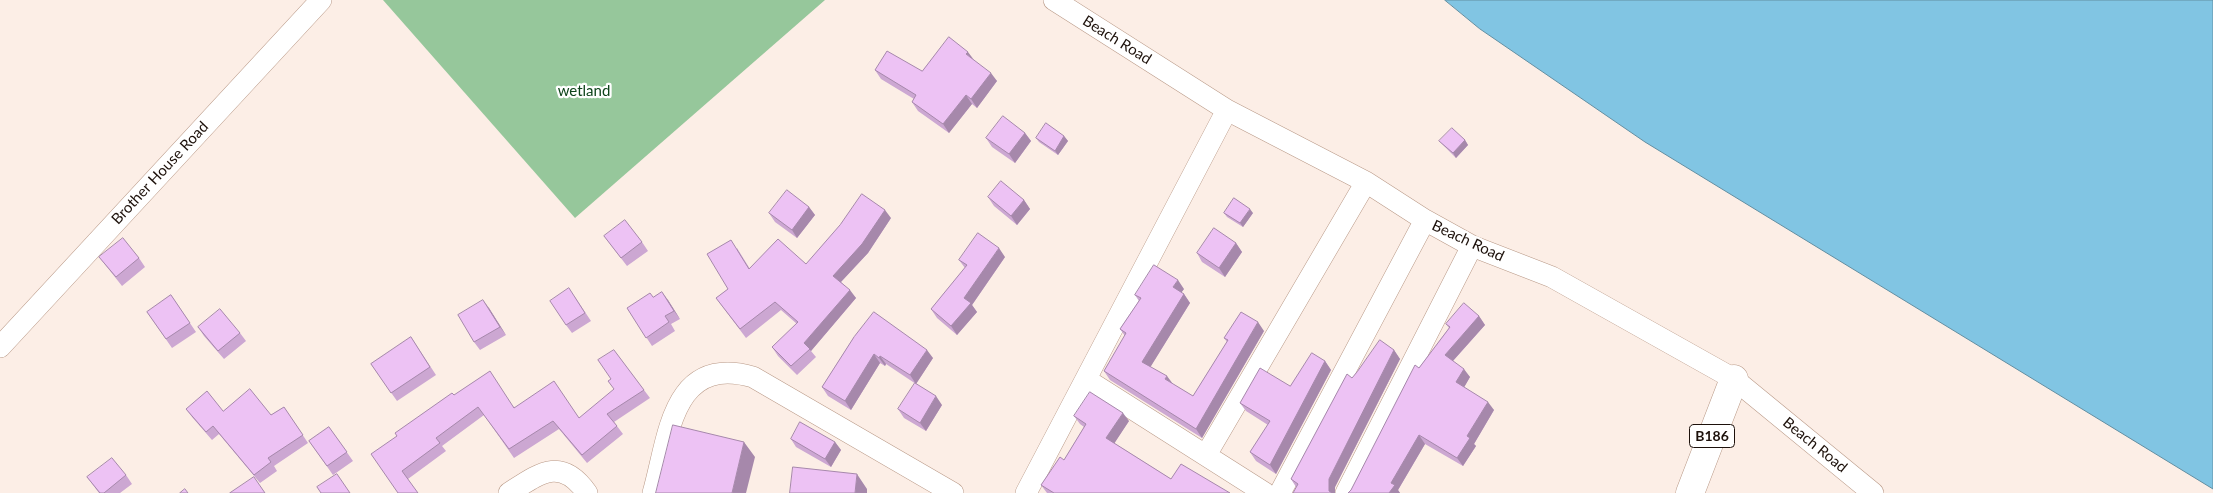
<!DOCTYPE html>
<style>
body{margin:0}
canvas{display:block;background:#fceee6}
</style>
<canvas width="2213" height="493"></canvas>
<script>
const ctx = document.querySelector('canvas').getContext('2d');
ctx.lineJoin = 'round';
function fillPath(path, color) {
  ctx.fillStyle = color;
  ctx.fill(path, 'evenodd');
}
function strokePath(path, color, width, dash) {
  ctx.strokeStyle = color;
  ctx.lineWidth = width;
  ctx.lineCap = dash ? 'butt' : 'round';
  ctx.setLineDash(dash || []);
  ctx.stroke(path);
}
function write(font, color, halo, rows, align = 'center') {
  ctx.font = font + ' Lato,sans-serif';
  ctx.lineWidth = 4.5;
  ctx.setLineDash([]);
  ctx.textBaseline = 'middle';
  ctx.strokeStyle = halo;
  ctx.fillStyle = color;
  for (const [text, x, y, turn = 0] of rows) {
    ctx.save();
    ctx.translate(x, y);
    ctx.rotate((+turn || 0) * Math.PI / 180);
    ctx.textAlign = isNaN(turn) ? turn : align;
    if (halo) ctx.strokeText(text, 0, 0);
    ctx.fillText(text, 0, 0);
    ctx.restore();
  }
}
fillPath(new Path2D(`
 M383 0H825L575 218Z`), '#96c79b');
const water = new Path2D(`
 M1445 0H2213V489L1645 142 1480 29Z`);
fillPath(water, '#81c5e3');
strokePath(water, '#638fa2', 1);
const minor = new Path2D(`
 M1054 0 1227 110 1366 182 1425 220 1472 246 1552 277 1734 379 1873 493
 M0 347 321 0
 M1087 380 1265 493
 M1206 455 1366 182
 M509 493C540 473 561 456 587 493
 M653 493C669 438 671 354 753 377L953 493
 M1026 493 1227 110
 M1280 493 1425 220
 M1346 493 1472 246`);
const primary = new Path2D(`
 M1690 493 1734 379`);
strokePath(minor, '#b99987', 22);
strokePath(primary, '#b99987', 29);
strokePath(minor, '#fff', 21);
strokePath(primary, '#fff', 28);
fillPath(new Path2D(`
 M973 60 997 81 977 108 972 104 949 133 918 111 912 102 914 99 881 79 875 70 922 71Z
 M1025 133 1031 141 1015 163 992 147 986 138Z
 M1064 136 1068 141 1058 155 1039 142 1036 138Z
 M1465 140 1468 145 1456 158 1439 141Z
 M988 197 1024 200 1030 209 1017 225 994 206Z
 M809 207 815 215 797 238 775 222 769 213Z
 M1224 213H1253L1243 227 1227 217Z
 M891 218 868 253 841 282 856 298 811 351 816 357 797 375 778 356 772 347 797 324 781 310 746 338 716 298 728 289 737 248 750 269 806 264Z
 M604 236 642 242 648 251 627 266Z
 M1236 243 1242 252 1225 277 1202 262 1197 253Z
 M99 257 139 258 145 267 122 286Z
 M1005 257 972 305 977 312 957 335 937 318 931 309 965 268 959 260Z
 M1184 289 1181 292 1184 294 1190 303 1150 367 1172 384 1193 396 1227 342 1224 338 1264 331 1202 438 1110 380 1104 371 1125 336 1120 329 1139 301 1135 295Z
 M171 295 196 332 172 348 147 312Z
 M575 297 591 321 572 333 566 325Z
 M653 297 668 300 680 319 671 324 675 331 652 346 627 308Z
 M489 308 506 335 480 350 474 342Z
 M1479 316 1485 325 1453 361 1470 377 1464 387 1494 410 1474 444 1476 446 1463 466 1425 444 1398 490 1400 493H1348L1351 490 1419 368 1449 328 1446 324Z
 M198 327 240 333 246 341 224 359 204 336Z
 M411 337 436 375 397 401 371 364Z
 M854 337 933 358 916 384 886 364 885 366 880 363 851 410 828 396 822 387Z
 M1394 350 1400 359 1335 487H1296L1291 479 1352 378Z
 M1325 361 1331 370 1276 474 1256 461 1250 452 1268 425 1246 411 1240 403 1290 386Z
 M644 390 650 398 614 422 623 434 587 463 559 429 514 458 484 415 442 446 446 451 408 479 398 493 397 436 454 395 515 407 579 418Z
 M942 405 926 431 904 418 898 409Z
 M284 407 308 443 274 466 277 471 260 483 219 434 212 440 192 417 186 409 223 411 271 415Z
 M1074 416 1129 421 1114 443 1171 479 1230 493H1047L1041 485 1064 460 1084 427 1080 424Z
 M329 427 353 461 333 475 309 441Z
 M791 439 835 442 841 450 831 467 796 447Z
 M126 475 132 484 120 493H99L87 477Z`), '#cca7d2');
fillPath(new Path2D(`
 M968 52 974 60 966 54Z
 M991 73 997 81 977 108 971 99Z
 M966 95 972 104 949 133 943 124Z
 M1025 133 1031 141 1015 163 1009 154Z
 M1064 136 1068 141 1058 155 1055 151Z
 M1465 140 1468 145 1456 158 1453 153Z
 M1024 200 1030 209 1017 225 1011 216Z
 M809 207 815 215 797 238 792 230Z
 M1250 209 1253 213 1243 227 1240 223Z
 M885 210 891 218 868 253 839 284 833 276Z
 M1236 243 1242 252 1225 277 1219 268Z
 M999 248 1005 257 972 305 977 312 957 335 951 326 964 298Z
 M1178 280 1184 289 1179 296 1173 287Z
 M850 290 856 298 811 351 804 343Z
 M662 292 668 300 680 319 674 311Z
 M1184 294 1190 303 1148 371 1142 362Z
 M483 300 489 308 506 335 500 327Z
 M1479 316 1485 325 1451 363 1445 355Z
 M1258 322 1264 331 1202 438 1196 429Z
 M927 350 933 358 916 384 910 375Z
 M1394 350 1400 359 1335 487V493H1331L1329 491V479Z
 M874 354 880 363 851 410 845 401Z
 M880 356 886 364 885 366 879 358Z
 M1325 361 1331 370 1276 474 1270 465Z
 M1464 369 1470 377 1462 391 1456 382Z
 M1167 376 1173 384 1165 379Z
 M936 396 942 405 926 431 920 423Z
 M1488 402 1494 410 1474 444 1476 446 1463 466 1457 458 1467 436Z
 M1123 413 1129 421 1112 447 1106 438Z
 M1419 435 1425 444 1398 490 1400 493H1389L1391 483Z
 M744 442 755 457 746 493H732Z
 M835 442 841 450 831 467 825 459Z
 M857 474 867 489V493H855Z`), '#a688ab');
const building = new Path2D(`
 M949 37 968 52 966 54 991 73 971 99 966 95 943 124 912 102 916 95 875 70 887 51 922 71Z
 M1003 116 1025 133 1009 154 986 138Z
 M1046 123 1064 136 1055 151 1036 138Z
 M1452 128 1465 140 1453 153 1439 141Z
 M1001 181 1024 200 1011 216 988 197Z
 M787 190 809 207 792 230 769 213Z
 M862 194 885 210 862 244 833 276 850 290 804 343 810 349 791 366 772 347 798 322 775 302 740 329 716 298 728 289 707 254 731 240 749 269 778 239 806 264 840 225Z
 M1234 198 1250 209 1240 223 1224 213Z
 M625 220 642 242 621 258 604 236Z
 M1214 228 1236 243 1219 268 1197 253Z
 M978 233 999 248 964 298 971 303 951 326 931 309 967 265 959 260Z
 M123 238 139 258 116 277 99 257Z
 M1154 265 1178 280 1173 287 1184 294 1142 362 1167 376 1165 379 1193 396 1228 340 1224 338 1241 312 1258 322 1196 429 1104 371 1126 333 1120 329 1141 298 1135 295Z
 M569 288 585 313 566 325 550 301Z
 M662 292 674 311 665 316 669 322 646 338 627 308 650 293 653 297Z
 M171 295 190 323 166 339 147 312Z
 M483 300 500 327 474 342 458 315Z
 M1464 303 1479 316 1445 355 1464 369 1456 382 1488 402 1467 436 1470 438 1457 458 1419 435 1391 483 1395 485 1389 493H1348L1351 490 1415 365 1419 368 1450 327 1446 324Z
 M220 309 240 333 218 351 198 327Z
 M874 312 927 350 910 375 880 356 879 358 874 354 845 401 822 387 854 337Z
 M411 337 430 367 391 393 371 364Z
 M1380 340 1394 350 1329 479V491L1332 493H1293L1298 484 1291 479 1347 374 1352 378 1357 372Z
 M614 350 644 390 607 414 617 426 582 455 553 421 509 449 478 407 436 438 440 443 402 471 418 493H398L371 454 397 436 395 433 452 393 454 395 490 371 514 408 554 381 579 418 614 389 608 381 611 379 598 360Z
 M1312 353 1325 361 1270 465 1250 452 1270 421 1240 403 1260 368 1290 386Z
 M915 383 936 396 920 423 898 409Z
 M250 389 271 415 284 407 303 435 268 458 271 462 254 475 213 426 206 432 186 409 207 391 223 411Z
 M1090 392 1123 413 1106 438 1171 479 1181 464 1230 493H1054L1041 485 1060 457 1064 460 1086 424 1074 416Z
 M800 422 835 442 825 459 791 439Z
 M673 425 744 442 732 493H656Z
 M329 427 347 452 327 466 309 441Z
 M112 458 126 475 104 493H100L87 477Z
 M793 467 857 474 855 493H790Z
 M337 474 350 493H321L317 487Z
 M254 477 265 493H230Z
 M185 489 188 493H180Z`);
fillPath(building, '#edc2f4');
strokePath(building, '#a688ab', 1);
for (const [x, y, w] of [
 [1712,436,45]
]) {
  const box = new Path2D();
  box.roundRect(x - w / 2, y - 11.5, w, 23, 4);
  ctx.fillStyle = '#fff';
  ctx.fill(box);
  strokePath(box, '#1d110b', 1);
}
write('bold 14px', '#1d110b', null, [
 ["B186",1712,436]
]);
write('15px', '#1d110b', '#fff', [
 ["Beach Road",1117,40,32],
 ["Brother House Road",160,173,-47],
 ["Beach Road",1468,241,25],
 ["Beach Road",1815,445,39]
]);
write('15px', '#0e441b', '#fff', [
 ["wetland",584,91]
]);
</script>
